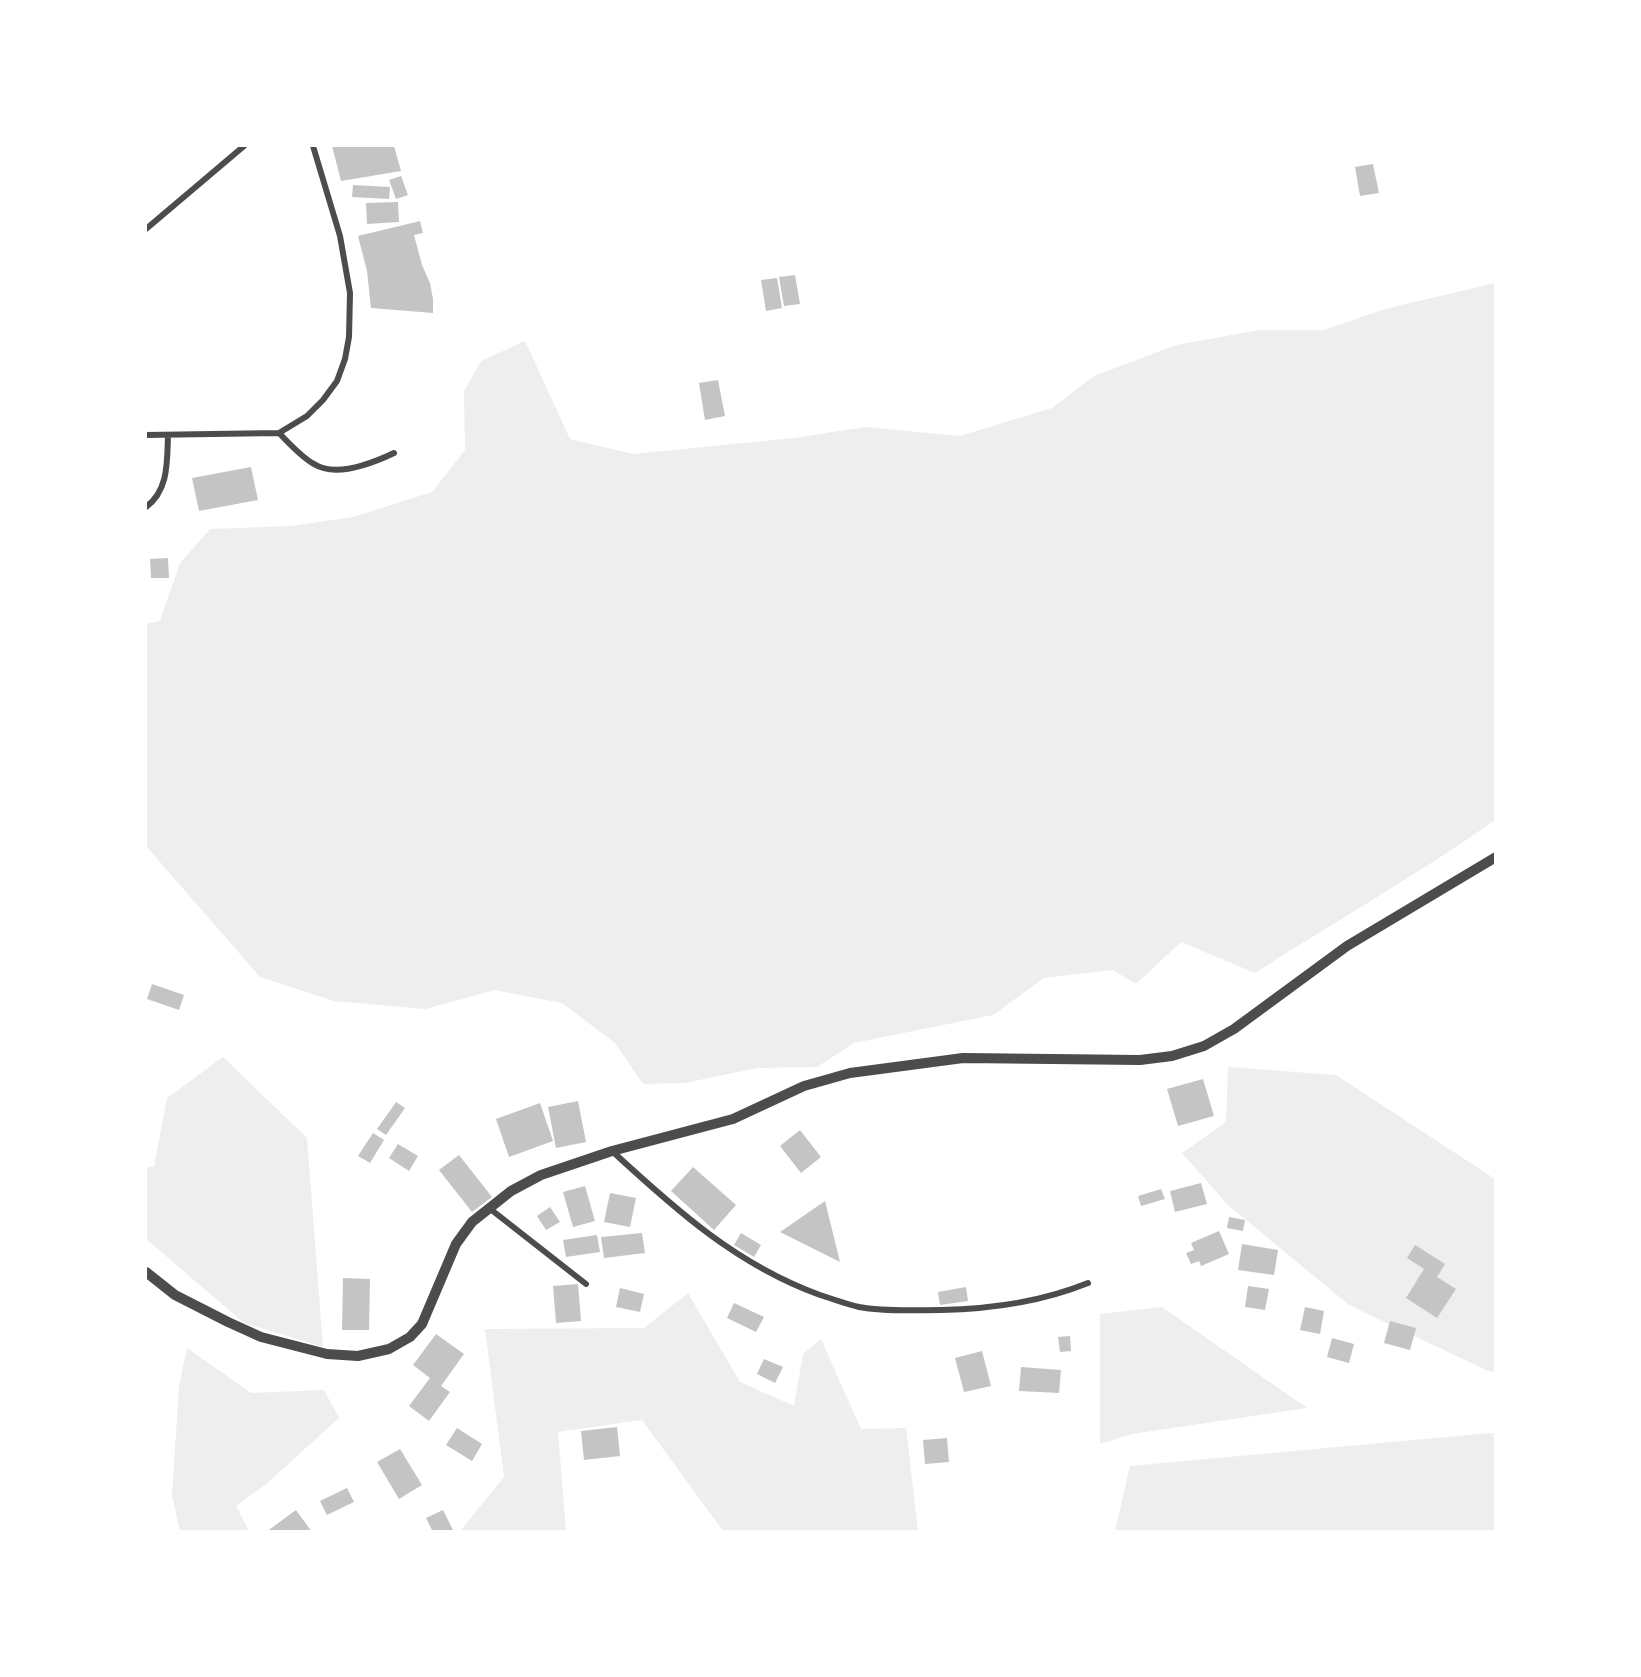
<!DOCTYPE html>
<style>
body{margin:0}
#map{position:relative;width:1641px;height:1677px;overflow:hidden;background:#fff;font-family:"Noto Sans",sans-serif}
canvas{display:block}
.frame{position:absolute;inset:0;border:147px solid #fff;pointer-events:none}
</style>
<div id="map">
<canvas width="1641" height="1677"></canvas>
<div class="frame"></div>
</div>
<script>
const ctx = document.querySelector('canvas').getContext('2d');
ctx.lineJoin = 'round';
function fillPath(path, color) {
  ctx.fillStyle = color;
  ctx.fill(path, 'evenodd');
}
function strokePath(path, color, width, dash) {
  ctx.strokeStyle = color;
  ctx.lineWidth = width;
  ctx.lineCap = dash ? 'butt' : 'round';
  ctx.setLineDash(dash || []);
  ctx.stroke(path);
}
fillPath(new Path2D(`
 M1495 283V820C1418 875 1335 921 1255 973L1181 942 1136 984 1113 970 1044 978 993 1015 854 1043 817 1067 757 1068 685 1083 643 1084 615 1043 562 1003 494 990 425 1009 334 1001 260 977 146 846V624L160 621 180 563 210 529 292 526 353 517 432 492 465 450 464 391 481 361 525 341 570 439 633 454 794 438 865 427 960 436 1052 408 1094 376 1176 345 1260 330H1324L1385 309Z
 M223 1057 307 1138 323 1347 244 1323 146 1239V1168L154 1166 167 1098Z
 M1228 1067 1336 1075 1495 1179V1372L1488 1371 1349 1305 1228 1205 1182 1153 1226 1122Z
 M688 1293 740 1382 794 1406 803 1354 821 1339 861 1429 906 1428 918 1531H723L642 1420 558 1432 566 1531H460L504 1477 485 1329 644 1328Z
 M1162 1307 1307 1408 1132 1434 1100 1444V1314Z
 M187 1348 251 1393 324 1390 339 1418 265 1485 236 1506 249 1531H180L172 1495 179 1386Z
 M1490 1433 1495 1434V1531H1115L1130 1466Z`), '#eee');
fillPath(new Path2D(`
 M332 146H394L401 171 341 181Z
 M1373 164 1379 193 1360 196 1355 167Z
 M401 176 408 195 396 199 389 180Z
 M353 185 390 187 389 199 352 197Z
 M398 202 399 222 367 224 366 203Z
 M420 221 423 233 414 235 422 265 430 283 433 299V313L371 308 367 271 358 236Z
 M795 275 800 304 784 306 779 277Z
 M777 278 782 308 766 311 761 280Z
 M718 380 725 416 705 420 699 383Z
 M251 467 258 500 199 511 192 478Z
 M168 558 169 578H151L150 559Z
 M152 984 184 995 179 1010 147 999Z
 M1203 1079 1214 1116 1178 1126 1167 1089Z
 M578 1101 586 1142 556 1148 548 1107Z
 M396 1102 405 1108 386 1135 377 1129Z
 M540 1103 553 1141 509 1157 496 1119Z
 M800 1130 821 1157 801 1173 780 1146Z
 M373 1133 384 1140 370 1163 358 1156Z
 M398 1144 418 1156 409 1171 389 1158Z
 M459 1155 492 1197 472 1212 439 1170Z
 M693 1167 736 1205 714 1230 671 1191Z
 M1201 1183 1207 1204 1175 1212 1170 1191Z
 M585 1186 595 1221 573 1227 563 1192Z
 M1161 1189 1165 1199 1141 1206 1138 1196Z
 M610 1193 636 1198 630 1227 604 1222Z
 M825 1201 840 1262 780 1232Z
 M550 1207 560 1222 546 1230 537 1216Z
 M1229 1217 1245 1220 1243 1231 1227 1228Z
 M1219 1231 1229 1254 1201 1266 1199 1261 1191 1264 1186 1253 1194 1250 1191 1243Z
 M642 1233 645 1253 604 1258 601 1237Z
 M741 1233 761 1245 754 1257 734 1245Z
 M597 1235 600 1252 566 1257 563 1240Z
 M1242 1244 1278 1250 1274 1275 1238 1270Z
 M1415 1245 1445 1264 1437 1277 1456 1289 1437 1318 1406 1298 1424 1269 1407 1258Z
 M343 1278 370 1279 369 1330H342Z
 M578 1284 581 1321 556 1323 553 1286Z
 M1248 1286 1269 1289 1265 1310 1245 1307Z
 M966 1287 968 1301 940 1305 938 1292Z
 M620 1288 644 1294 640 1312 616 1307Z
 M734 1303 764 1317 756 1332 727 1318Z
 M1305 1307 1324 1311 1320 1334 1300 1330Z
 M1390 1321 1416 1328 1410 1350 1384 1343Z
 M436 1334 464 1354 441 1386 450 1392 429 1421 409 1406 430 1378 413 1365Z
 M1070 1336 1071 1351 1060 1352 1058 1337Z
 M1332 1338 1354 1344 1349 1363 1327 1357Z
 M982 1351 991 1386 964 1392 955 1358Z
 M764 1359 783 1367 775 1383 757 1374Z
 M1021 1367 1061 1370 1059 1393 1019 1391Z
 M617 1427 620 1456 584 1460 581 1431Z
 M457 1428 482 1444 472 1461 446 1445Z
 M947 1438 949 1462 925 1464 923 1440Z
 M400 1449 422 1485 399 1499 377 1462Z
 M347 1488 354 1502 327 1515 320 1501Z
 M296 1510 312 1532H266Z
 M443 1510 454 1532H433L426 1518Z`), '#c4c4c4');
strokePath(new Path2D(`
 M146 229 244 146
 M279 433C290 444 301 457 314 464 336 478 373 463 394 453
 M146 435 279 433 307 416 323 400 337 381 345 359 349 337 350 293 340 236 313 146
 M146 507C169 490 167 461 168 435
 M612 1151C676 1210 737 1265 820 1295 833 1299 846 1304 859 1307 886 1312 915 1310 941 1310 992 1309 1041 1302 1088 1283
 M489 1208 586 1284`), '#4c4c4c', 6);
strokePath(new Path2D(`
 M146 1272 175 1295 228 1322 261 1337 327 1354 358 1356 389 1349 410 1337 422 1324 456 1244 472 1222 511 1191 541 1175 612 1151 733 1119 804 1086 850 1073 963 1058 1140 1060 1172 1056 1204 1046 1234 1029 1347 946 1496 857`), '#4c4c4c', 10);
</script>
